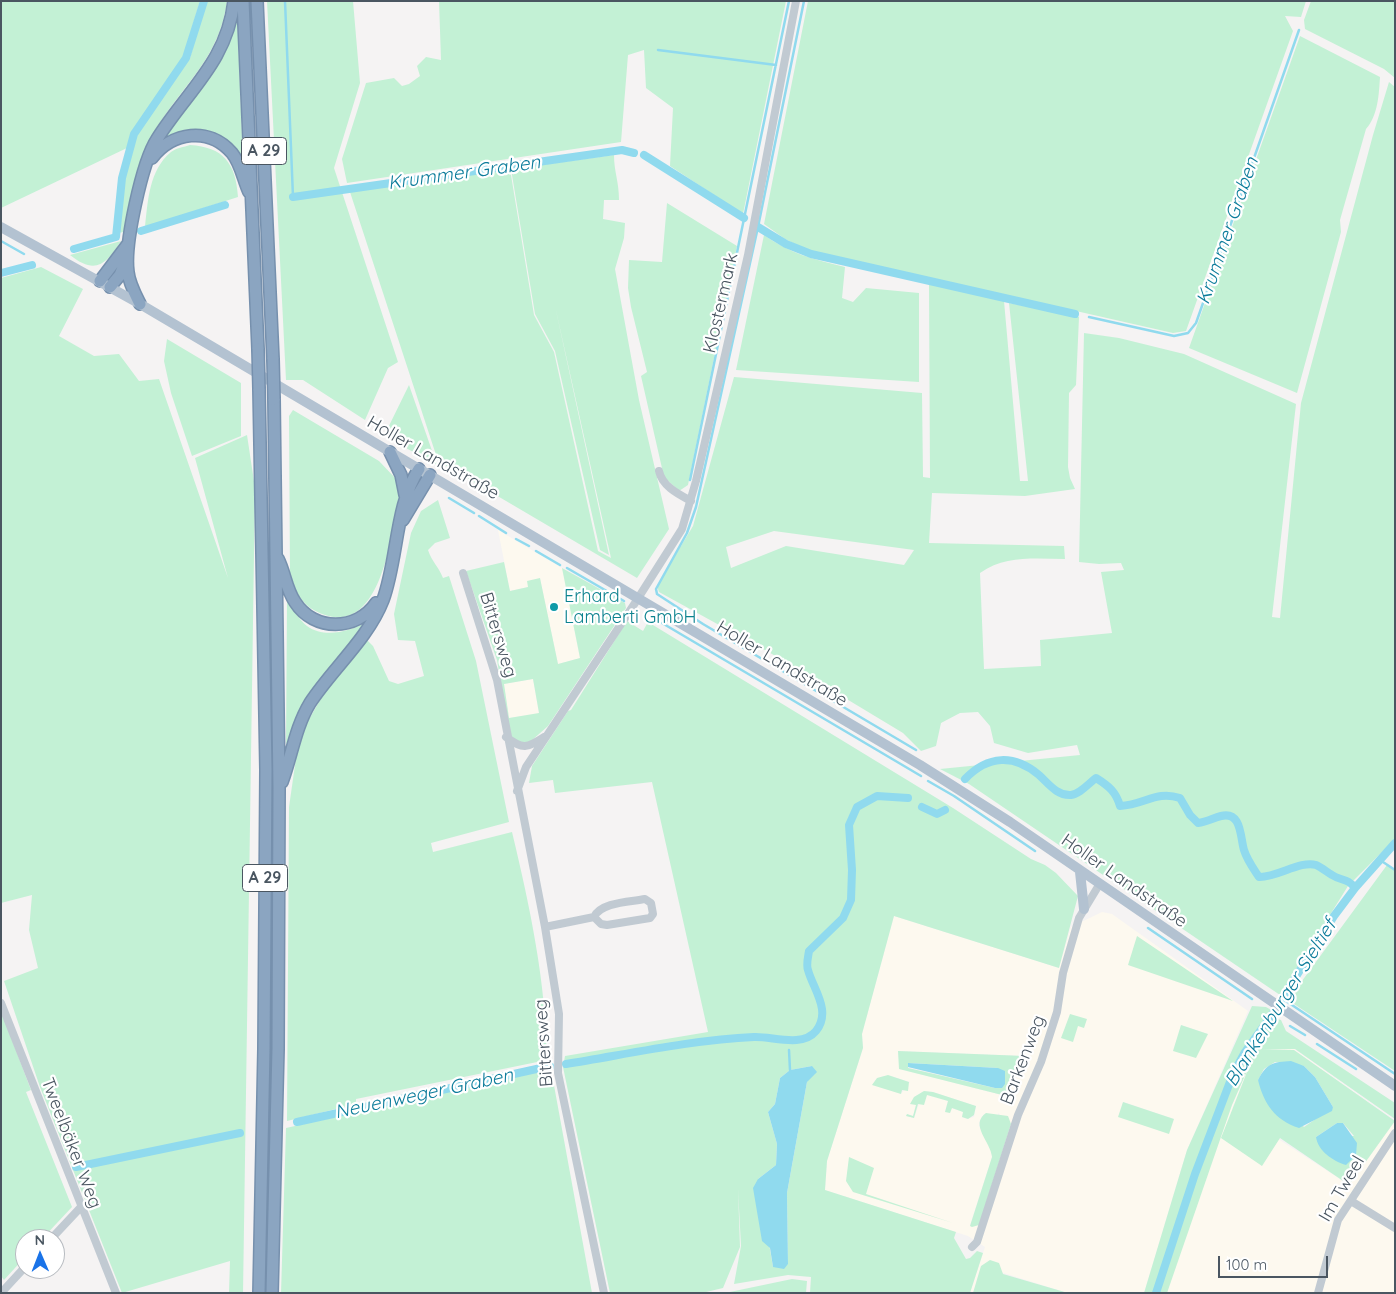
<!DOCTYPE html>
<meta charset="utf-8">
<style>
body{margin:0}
#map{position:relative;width:1396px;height:1294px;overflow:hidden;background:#f5f3f3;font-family:Quicksand,sans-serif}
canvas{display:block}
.frame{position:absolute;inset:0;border:2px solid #4a5661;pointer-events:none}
.north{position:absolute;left:15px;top:1229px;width:50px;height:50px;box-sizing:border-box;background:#fff;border:1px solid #b7bbc0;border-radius:50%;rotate:359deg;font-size:14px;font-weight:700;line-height:20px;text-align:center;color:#4a5661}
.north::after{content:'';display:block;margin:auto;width:18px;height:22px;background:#1a73e8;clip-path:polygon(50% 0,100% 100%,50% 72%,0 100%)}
.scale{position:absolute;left:1218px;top:1256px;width:110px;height:22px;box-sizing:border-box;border:2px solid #4a5661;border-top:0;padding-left:6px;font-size:15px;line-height:18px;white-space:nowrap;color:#4a5661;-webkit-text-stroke:4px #fff;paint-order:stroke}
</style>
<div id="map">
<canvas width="1396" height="1294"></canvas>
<div class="frame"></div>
<div class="north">N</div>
<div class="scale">100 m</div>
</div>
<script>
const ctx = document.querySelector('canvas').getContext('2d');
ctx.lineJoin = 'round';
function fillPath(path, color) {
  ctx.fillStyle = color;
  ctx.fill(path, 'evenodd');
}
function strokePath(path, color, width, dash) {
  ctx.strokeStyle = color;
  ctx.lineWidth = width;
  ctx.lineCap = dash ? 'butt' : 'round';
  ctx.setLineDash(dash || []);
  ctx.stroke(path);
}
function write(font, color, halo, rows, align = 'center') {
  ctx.font = font + ' Quicksand,sans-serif';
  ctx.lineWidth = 4.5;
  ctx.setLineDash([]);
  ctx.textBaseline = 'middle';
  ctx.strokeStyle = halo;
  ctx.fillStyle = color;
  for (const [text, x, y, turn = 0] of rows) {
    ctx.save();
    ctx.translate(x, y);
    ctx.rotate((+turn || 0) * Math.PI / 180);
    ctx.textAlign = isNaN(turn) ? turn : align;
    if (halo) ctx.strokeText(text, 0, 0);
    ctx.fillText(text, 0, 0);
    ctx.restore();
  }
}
fillPath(new Path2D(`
 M498 530 562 568 580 658 558 664 540 578 528 587 510 591Z
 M533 679 539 714 509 718 504 684Z
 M1102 912 1112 914 1248 1011 1187 1150 1144 1293H1068L981 1266 973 1293H970L985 1247 968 1236 825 1190 827 1161 863 1048 862 1034 894 916 1059 968 1071 927ZM1181 1025 1208 1034 1173 1051ZM898 1051H899L1025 1056 1015 1070 1006 1096 900 1069ZM883 1076H891L910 1082 901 1094 874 1081ZM924 1091 933 1092 976 1106 974 1117 967 1119 962 1117 963 1112 951 1108 950 1113 945 1111 948 1101 927 1094 919 1104 914 1118 907 1116V1114L913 1116 916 1105 914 1097ZM1123 1102H1124L1174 1119 1119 1117ZM998 1113 1011 1124 972 1227 970 1225 992 1157 991 1149 979 1126V1122L984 1114 998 1115Z
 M1294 1049 1395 1121 1294 1050H1261L1247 1072 1232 1109 1349 1185 1395 1121V1293H1167L1204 1182 1232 1105 1247 1071 1260 1050Z`), '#fdf9ef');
fillPath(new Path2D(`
 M1 1H200L183 57 132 131 127 148 1 208Z
 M206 1H227C220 56 185 83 157 127 137 158 132 196 124 232L118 233 125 179 137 135 190 58Z
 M267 1H353L360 83 334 168 398 362 388 368 365 420 303 380H286Z
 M439 1H786L743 214 670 166 673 108 646 88 644 50 628 55 621 142 347 183 342 159 366 83 394 78 402 86 409 84 420 76 417 66 426 57 441 60Z
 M808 1H1306L1301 17 1285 16 1293 31 1186 331 1173 333 807 250 785 239 764 224Z
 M1311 1H1395V78L1384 69 1305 29 1304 20Z
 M237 10 243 161 213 134 160 144Z
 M1300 36 1380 77C1379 94 1378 116 1366 129L1340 220 1341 232 1297 393 1189 348Z
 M1389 82 1395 87V839L1348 886 1280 995 969 784 940 769 1080 755 1077 745 1028 753 994 743 990 726 978 712 960 713 941 723 936 746 921 751 903 733 772 654 659 592 657 586 693 526 734 377 922 393 923 477 930 478 929 284 1004 301 1020 481H1028L1009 303 1079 317 1076 385 1069 393 1068 467 1070 478 1075 489 1025 496 932 493 929 543 1064 546 1065 559C1035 559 1006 555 980 573L984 669 1041 666 1040 640 1112 633 1101 572 1124 570 1121 563 1099 564 1079 562 1084 333 1119 338 1184 354 1296 404 1272 617 1280 618 1301 403 1373 135ZM774 531 914 550 904 565 786 546 731 568 726 547Z
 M190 145C223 147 236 163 238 197L145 227C148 201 149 170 171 152 176 148 184 147 190 145Z
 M614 155C614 172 619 181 619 200H604L603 219 625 223 624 238 615 269 639 400 669 529 637 578 438 461 350 192 510 169 534 315 554 352 598 551 611 558 555 306 609 555 600 550 555 351 535 314 511 169Z
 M667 203 737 246 688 485 679 491 664 477 641 376 647 372 631 307 628 288 629 260 662 262Z
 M764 235C789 253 815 260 845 267L842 298 853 302 866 288 919 293V382L736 370Z
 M121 241C106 265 95 275 70 255Z
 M41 267 83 289 59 336 94 356 119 354 139 381 159 379 228 578 195 458 247 435 255 488 243 1293H229L230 1261 122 1293 40 1087 4 981 38 968 29 930 32 895 1 903V278Z
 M167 339 241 383V436L192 456 171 393 164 361Z
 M409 385 437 465 384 436Z
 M293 410 379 461 398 481 400 493C392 529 383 634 325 615 302 607 297 595 290 573L289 416Z
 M438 500 450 538 435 543 428 550C432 562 439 567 443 578L449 576 476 661 509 822 431 843 433 852 512 832C530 907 546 982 547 1060L356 1099V1104L287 1121 289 807 299 737 324 693 366 639 373 646 389 681 398 684 424 676 415 641 398 640 394 614 411 533 421 511Z
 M504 562 510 591 528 587 527 581 540 578 558 664 580 658 562 568 625 603 626 608 548 726 530 742H517L510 736 497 660 466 571ZM533 679 539 713 509 718 504 684Z
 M287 601C293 608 299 620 307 626 325 639 350 631 367 622L308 694 286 745Z
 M627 621 643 631 648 622 953 808 1031 859 1045 865 1056 873 1078 896 1059 968 894 916 862 1034 863 1048 827 1161 825 1190 956 1232 954 1238 966 1259 970 1258 977 1251 983 1253 970 1293H810L811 1277 788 1275 734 1284 741 1246 738 1189 740 1247 723 1288 702 1293H610L563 1067 565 1056 708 1032 652 782 555 793 553 780 529 783 532 766 568 711 571 710ZM812 1066 807 1082 787 1193 788 1264 773 1267 758 1179 776 1165 777 1144 768 1112 775 1104 780 1078 790 1070Z
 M1387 865 1395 870V1071L1288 1000Z
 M1137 936 1233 1001 1128 965Z
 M1252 1006 1266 1007 1273 1011 1243 1051 1225 1088 1195 1168 1154 1293H1144L1187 1150Z
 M1 1011 31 1090 26 1092 72 1207 42 1239H25V1257L4 1280 1 1276Z
 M1070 1014 1087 1019 1084 1028 1078 1026 1073 1042 1061 1038Z
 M1274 1018 1281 1020 1286 1031 1395 1103V1119L1295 1049 1261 1050H1294L1395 1121 1349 1185 1280 1138 1262 1166 1221 1138 1247 1072 1260 1050 1247 1071 1232 1105 1167 1293H1159C1188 1201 1214 1095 1274 1018ZM1275 1062 1304 1066 1315 1077 1333 1107 1304 1127 1258 1080 1264 1069ZM1337 1123H1343L1354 1136 1316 1137Z
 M1181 1025 1208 1034 1196 1058 1173 1051Z
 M898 1051 1025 1056 1021 1071 1015 1070 1006 1096 899 1069ZM908 1063 998 1068 995 1088 908 1068Z
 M551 1069 592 1293H281L286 1128Z
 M888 1075 909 1082 908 1091 902 1090 901 1094 872 1085 877 1078Z
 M924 1091 933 1092 976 1106 974 1115 968 1119 962 1117 963 1112 952 1108 950 1113 945 1112 948 1101 927 1095 924 1105 918 1104 914 1118 906 1116 907 1114 913 1116 916 1105 910 1104 914 1097Z
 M1123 1102 1174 1119 1169 1134 1118 1117Z
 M986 1113 1008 1116 1011 1124 979 1225 972 1227 970 1226 992 1157C991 1142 969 1125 986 1113Z
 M849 1157 874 1168 866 1194 953 1223 853 1192 846 1181Z
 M990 1260 999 1263 1003 1274 1068 1293H973L981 1266Z
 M792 1279 807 1281 806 1293H725Z`), '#c3f1d5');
fillPath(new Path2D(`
 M1291 1061 1304 1066 1315 1077 1333 1107 1332 1111 1299 1128C1275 1120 1264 1104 1258 1080 1267 1063 1273 1062 1291 1061Z
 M908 1063 998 1068 1005 1071V1084L1002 1088H995L908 1067Z
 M812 1066 817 1072 807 1082 787 1193 788 1264 784 1269 773 1267 770 1248 762 1241 753 1188 758 1179 776 1165 777 1144 768 1112 775 1104 780 1078 790 1070Z
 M1337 1123H1343L1357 1143 1356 1155 1346 1165C1333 1161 1318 1151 1316 1137Z`), '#90daee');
strokePath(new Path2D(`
 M285 1 293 197
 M804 1 758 227 696 507 687 533 656 589 657 594 703 624 916 750
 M658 50 776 65
 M1 241 24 254
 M1089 317 1174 336 1188 333 1196 323 1299 30
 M690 480 789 1
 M449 498 474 513
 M479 516 506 533
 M516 539 529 546
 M536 551 560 565
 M567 568 624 601
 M662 623 921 776
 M928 781 954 796 1035 851
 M1380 860 1395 870
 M1148 928 1252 999
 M1283 999 1395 1074
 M1290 1026 1305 1035
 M1317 1044 1356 1069
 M789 1050 790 1070`), '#90daee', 2.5);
strokePath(new Path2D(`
 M644 155 744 218
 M293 197 622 150 634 153
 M758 227 786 244 811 254 1075 314
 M141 231 225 205
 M74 249 116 237 122 178 134 134 186 58 204 1
 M1 273 32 265
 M965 779C988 755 1014 754 1039 775 1048 783 1057 796 1071 795 1080 794 1089 783 1096 778 1109 786 1116 792 1120 806 1145 805 1156 790 1180 798L1190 815 1198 823C1207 822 1213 818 1221 816 1242 811 1240 837 1244 850 1247 860 1253 868 1259 877 1276 878 1301 860 1316 865 1321 867 1327 872 1332 875 1341 881 1348 878 1355 888
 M922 807 937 814 945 810
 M566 1064C628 1054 691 1040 754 1037 772 1036 802 1048 816 1031 832 1011 813 989 808 970 806 965 808 957 809 951L843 918 851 900 852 870 849 825 857 807 877 796 908 798
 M297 1122 550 1066
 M76 1167 240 1133
 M1156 1293 1195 1174 1233 1074 1245 1052 1273 1013 1334 916 1355 888 1395 843`), '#90daee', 8);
const highway = new Path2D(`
 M243 1 258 349
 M257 1 273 359
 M152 158C172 132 209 126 232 153 241 164 243 179 249 192
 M100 281 128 244
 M110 287 120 275 126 261
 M140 304C135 294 129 283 128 272 124 245 142 162 157 139 187 91 227 62 234 1
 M390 452 401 475 405 495
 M403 520 430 475
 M278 559C285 573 286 589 295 602 314 632 357 631 376 603
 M282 782C292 755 295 728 310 703 332 669 368 639 383 600 398 559 395 505 419 469
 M259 1293 264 1049 266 770 259 389
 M272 1293 278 1049 279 789 274 399`);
strokePath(highway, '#7690ad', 14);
strokePath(new Path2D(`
 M659 471C662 486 678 494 691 501
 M463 573 497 680 545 927 559 1014 558 1073 604 1293
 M506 737C523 750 527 748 544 737
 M517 791 526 767 635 603 682 529 696 481 748 255 796 1
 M545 927 594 917C601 902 630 902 645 899L651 903 653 914 650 918 607 925 601 924 594 917
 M1 1003 116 1293
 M1351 1201 1395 1228
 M51 1239 80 1208
 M972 1247 977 1242 1018 1115 1041 1062 1057 1012 1063 973 1079 918 1099 885
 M1 1293 25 1267
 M1318 1293 1338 1220 1395 1133`), '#c1cad2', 8);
strokePath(new Path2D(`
 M1 227 140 304 920 765 1010 822 1395 1086
 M1080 872 1084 909`), '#b3c2d1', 10);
strokePath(highway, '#8ba5c1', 11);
const highwayBridge = new Path2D(`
 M258 349 259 389
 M273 359 274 399`);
strokePath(highwayBridge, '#7690ad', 14, []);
strokePath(highwayBridge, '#8ba5c1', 11);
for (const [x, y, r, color] of [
 [554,607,5,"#0f9aa8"]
]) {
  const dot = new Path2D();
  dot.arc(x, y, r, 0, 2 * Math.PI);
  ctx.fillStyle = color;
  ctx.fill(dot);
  strokePath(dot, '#fff', 2);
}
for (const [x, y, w] of [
 [264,151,45],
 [265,878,45]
]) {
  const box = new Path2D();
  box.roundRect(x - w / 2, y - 13.5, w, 27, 4);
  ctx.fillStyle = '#fff';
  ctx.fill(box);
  strokePath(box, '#4a5661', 1);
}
write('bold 16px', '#4a5661', null, [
 ["A 29",264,151],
 ["A 29",265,878]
]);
write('18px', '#4a5661', '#fff', [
 ["Klostermark",721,303,-77],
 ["Holler Landstraße",433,458,30],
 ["Bittersweg",498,635,73],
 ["Holler Landstraße",782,664,31],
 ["Holler Landstraße",1124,881,35],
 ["Bittersweg",544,1043,-94],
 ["Barkenweg",1023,1060,-69],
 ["Tweelbäker Weg",71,1143,69],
 ["Im Tweel",1342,1189,-60]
]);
write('18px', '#0d838f', '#fff', [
 ["Erhard",564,597],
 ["Lamberti GmbH",564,618]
], 'left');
write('italic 19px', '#0c7c9b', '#fff', [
 ["Krummer Graben",464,173,-8],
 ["Krummer Graben",1228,231,-71],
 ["Blankenburger Sieltief",1281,1003,-58],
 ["Neuenweger Graben",424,1094,-12]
]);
</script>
